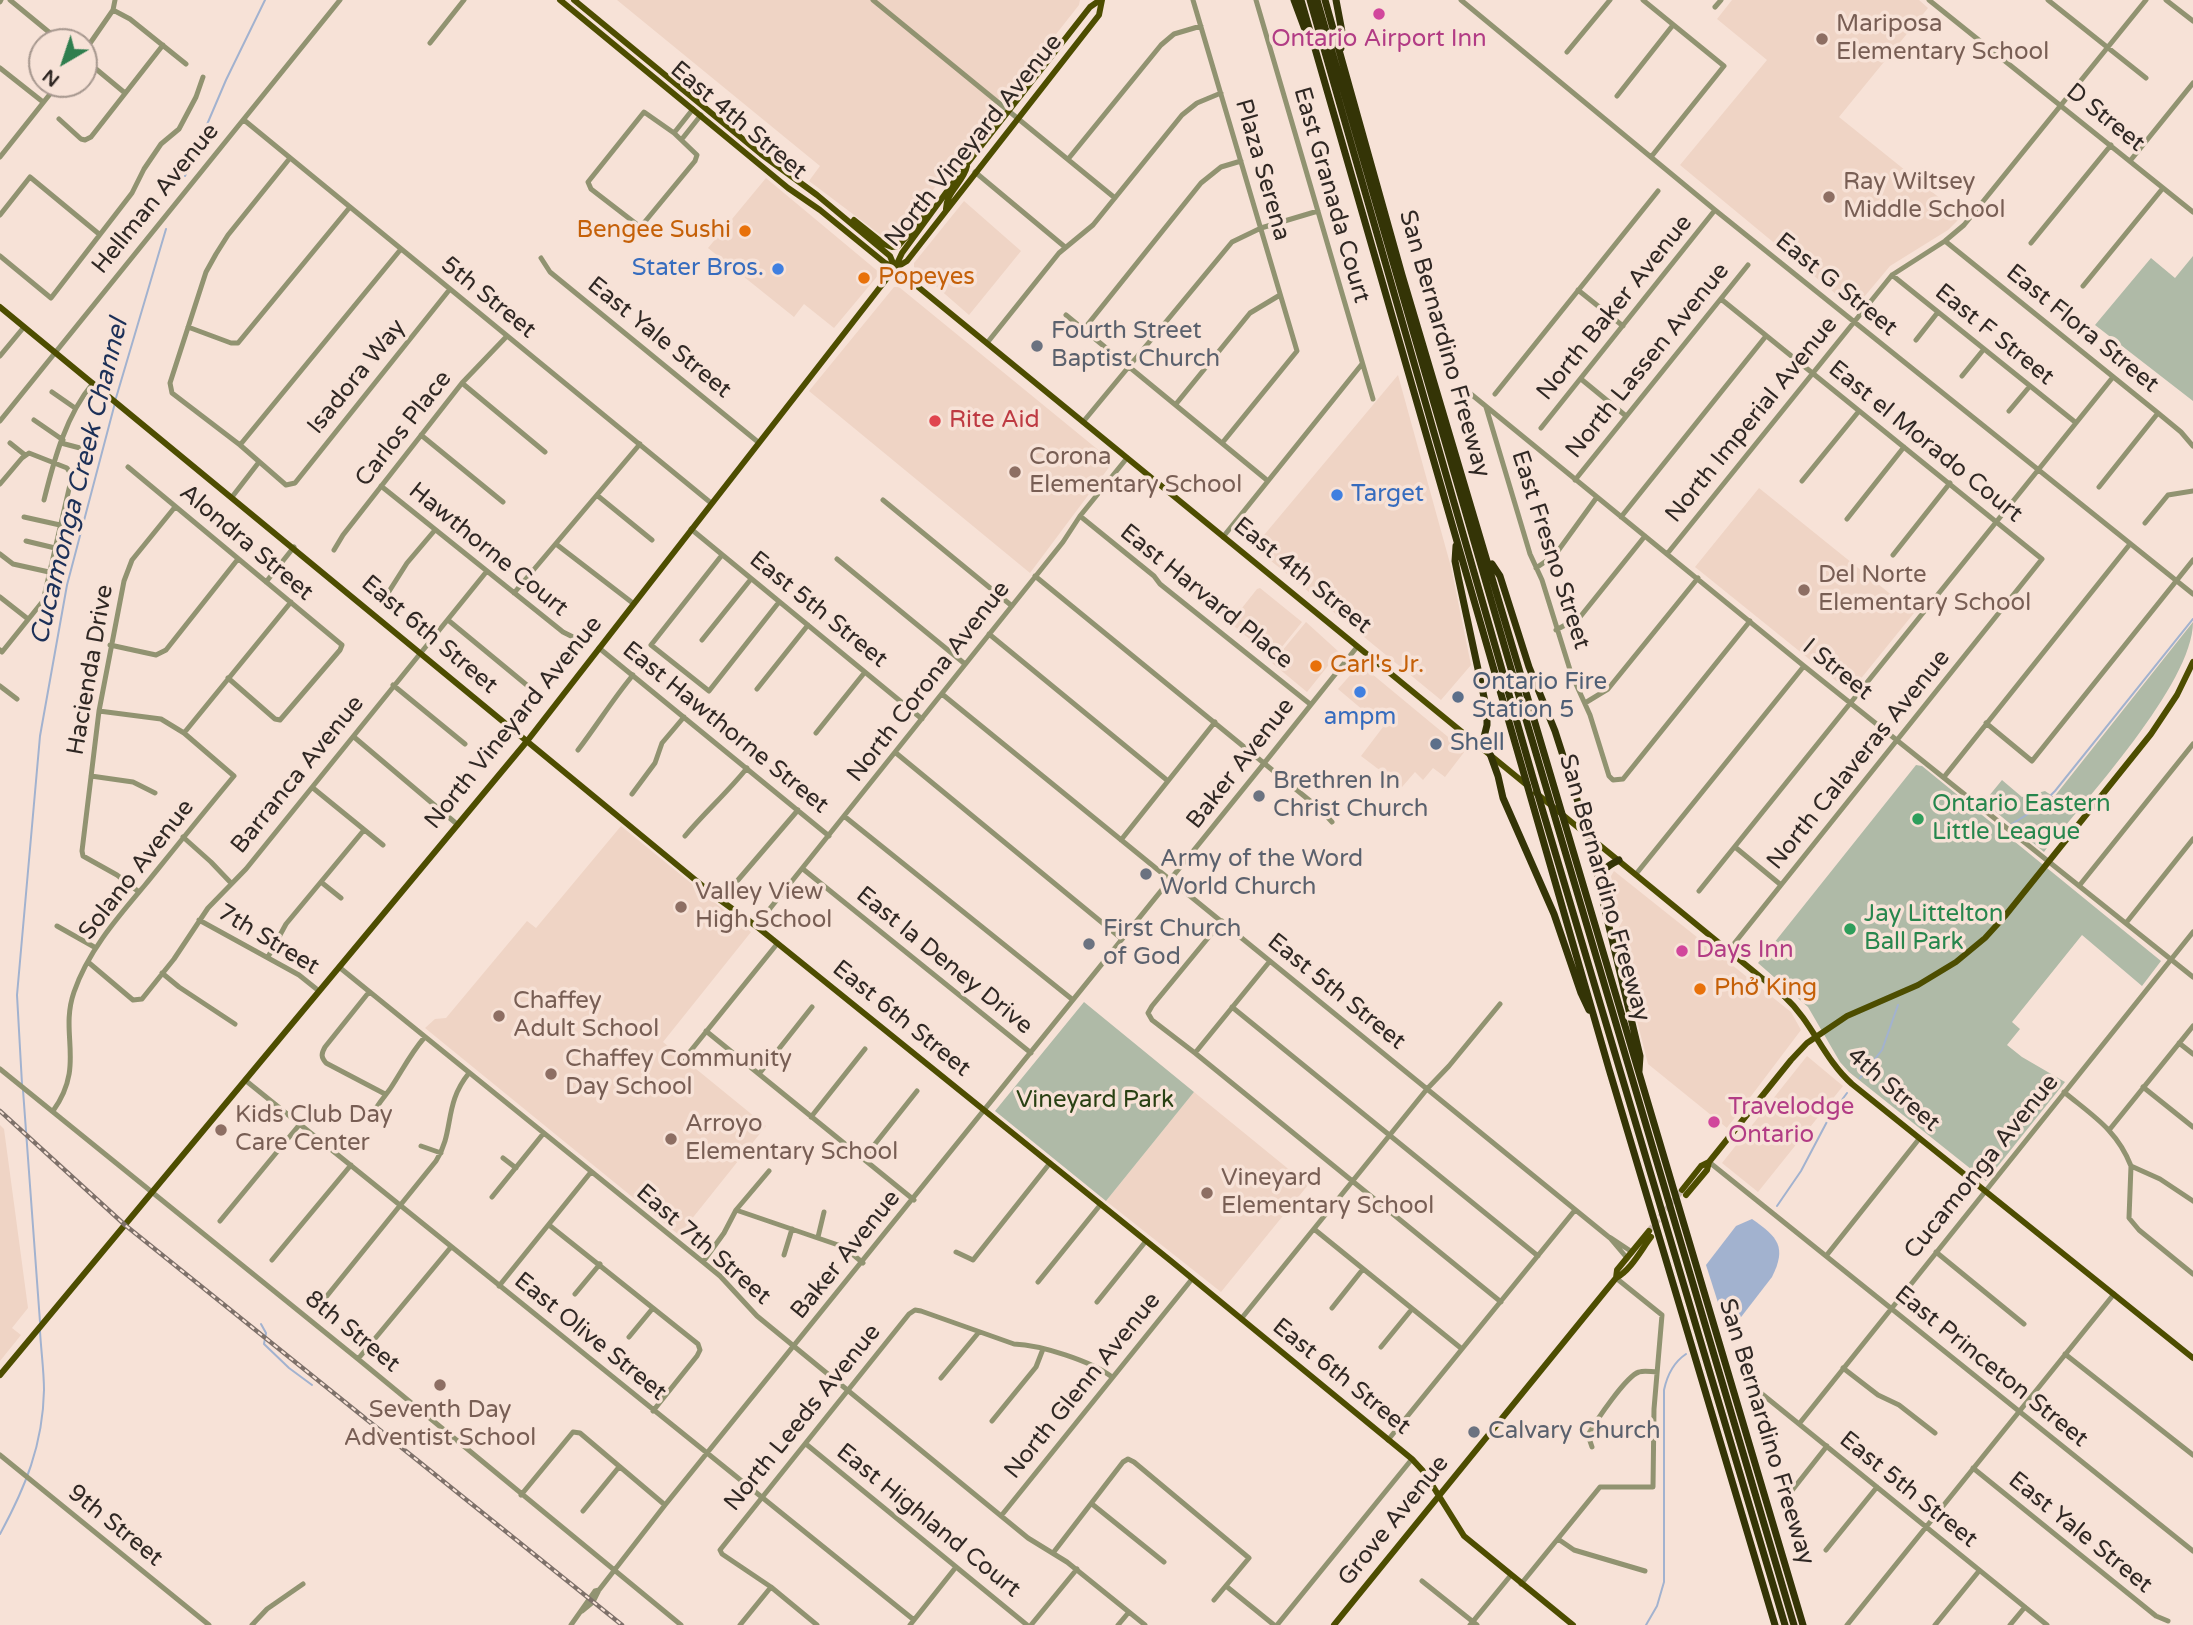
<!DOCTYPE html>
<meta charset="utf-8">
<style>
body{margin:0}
#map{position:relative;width:2193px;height:1625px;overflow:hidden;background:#f7e2d7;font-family:"Varela Round",sans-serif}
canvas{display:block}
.north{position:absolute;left:28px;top:28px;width:70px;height:70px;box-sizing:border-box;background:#f7e2d7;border:2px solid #a7988f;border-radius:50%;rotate:219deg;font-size:19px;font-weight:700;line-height:28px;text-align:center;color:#302824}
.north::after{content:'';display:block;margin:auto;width:24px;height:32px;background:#2f7e4e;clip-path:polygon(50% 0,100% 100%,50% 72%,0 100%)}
</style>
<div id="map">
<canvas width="2193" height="1625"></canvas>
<div class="north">N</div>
</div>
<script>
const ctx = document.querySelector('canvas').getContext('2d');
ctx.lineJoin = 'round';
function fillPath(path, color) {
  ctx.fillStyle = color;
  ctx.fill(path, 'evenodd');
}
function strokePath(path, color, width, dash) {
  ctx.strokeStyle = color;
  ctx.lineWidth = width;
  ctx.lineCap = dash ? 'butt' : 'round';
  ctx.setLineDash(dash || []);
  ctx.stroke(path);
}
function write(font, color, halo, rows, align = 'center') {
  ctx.font = font + ' "Varela Round",sans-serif';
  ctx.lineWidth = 7;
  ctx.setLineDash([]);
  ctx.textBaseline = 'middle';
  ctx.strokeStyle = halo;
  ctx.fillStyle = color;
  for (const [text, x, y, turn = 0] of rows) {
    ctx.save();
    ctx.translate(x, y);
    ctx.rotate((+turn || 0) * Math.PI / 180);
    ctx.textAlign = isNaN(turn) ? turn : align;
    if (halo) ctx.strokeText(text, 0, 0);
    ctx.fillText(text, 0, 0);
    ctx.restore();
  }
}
fillPath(new Path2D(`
 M617 0H1080L1079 5 1012 90 1002 92 993 109V114L898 234 890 239 882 236 809 181 820 166Z
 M1732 0H1919L1928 8 1839 117 1962 216 1948 230 1890 266 1854 309 1680 165 1767 60 1717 19Z
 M766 178 880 273 834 328 804 304 794 317 708 248Z
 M964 201 1021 251 969 315 914 267V263Z
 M894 287H899L1113 462 1030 573 809 391Z
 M1398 375 1451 567 1471 665 1441 700 1254 547Z
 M1759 488 1914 613 1850 692 1695 567Z
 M1260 588 1302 622 1273 658 1230 623 1257 589Z
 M1306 622 1339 652 1307 692 1272 663Z
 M1360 664 1465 751 1445 777 1433 768 1423 780 1415 772 1402 787 1361 756 1383 727 1338 689Z
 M621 826 751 932 663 1042 766 1126 679 1235 425 1028 435 1019 446 1018 527 921 536 928Z
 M1614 871 1791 1012 1801 1030 1727 1128 1648 1064 1615 934 1623 920 1617 914 1611 876Z
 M1807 1056 1843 1086 1758 1192 1722 1163Z
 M1194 1092 1308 1185 1221 1292 1106 1201Z
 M0 1125 4 1129 28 1308 12 1328 21 1335 0 1361Z`), '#efd4c5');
fillPath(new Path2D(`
 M2193 256V401L2095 325 2151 258 2175 278Z
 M2193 622C2193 684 2084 801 2044 852L1984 802 2002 780 2022 797 2045 791 2054 797Z
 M1916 765 1922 766 2161 961 2142 986 2082 935 2012 1022 2020 1029 2007 1045 2022 1057 2065 1082 1986 1181 1849 1072 1840 1062 1808 1007 1758 963Z
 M1084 1002 1194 1092 1106 1201 995 1111Z`), '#afbaa7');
fillPath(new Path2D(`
 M1752 1219C1778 1237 1787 1247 1772 1277L1728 1334 1706 1265 1736 1226Z`), '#a2b2cf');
strokePath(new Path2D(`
 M185 176 226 80 265 0
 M116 398 166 229
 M2012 824 2039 807 2055 791 2193 619
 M1860 1078 1882 1050 1898 1005
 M22 1084 17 995 40 736 67 585 115 403
 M23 1090 40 1322
 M1777 1206 1801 1171 1830 1116 1847 1093
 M261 1324 266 1333 264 1344 289 1368 312 1385
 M0 1534C25 1488 43 1445 44 1390 44 1371 41 1350 40 1331
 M1646 1625 1657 1606 1664 1582V1390C1667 1376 1674 1362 1686 1354`), '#a2b2cf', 2);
strokePath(new Path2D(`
 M1649 1231 1682 1190`), '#cfbdb3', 6, [6, 3]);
strokePath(new Path2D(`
 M10 0 61 42
 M873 0 1115 198
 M1193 0 1297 351 1223 442
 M1256 0 1373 399
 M1461 0 1715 210 2193 594
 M1643 0 1724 66 1651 157
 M1929 0 2193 212
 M2048 0 2146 78
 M2166 0 2193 21
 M0 2 1 0
 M1715 7 1721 0
 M113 10 130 19 186 64
 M430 43 464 0
 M84 52 113 10 115 0
 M1567 52 1610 0
 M84 59 125 93
 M0 68 43 102
 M1617 96 1673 25
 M644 112 674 133 697 155 695 161 643 224 639 226 591 189 588 182Z
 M59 119 81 139 85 140 91 137 163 45
 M244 120 711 503
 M674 133 693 109
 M682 139 701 115
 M0 157 58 84
 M290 158 228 235 216 254 206 272 170 383 172 393 240 445 286 485 295 483 450 289
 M1069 158 1161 45 1174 34 1201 26
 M2130 161 2193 83
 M975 172 1065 247
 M0 215 30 177 99 234
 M1945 241 2158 413 2181 432 2193 446
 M2031 243 2111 145
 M0 256 51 298 132 193 144 169 161 144 179 129 196 97 203 77
 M541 258 550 272 758 442
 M1892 275 2075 422
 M2083 286 2163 188
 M1578 290 1623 326
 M1721 299 2042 559 1729 950
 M1066 315 1268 481
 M188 327 231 343H238L350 207
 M1084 329 1201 183 1221 167 1241 161
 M1916 340 1938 312
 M987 343 1059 253 1093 225 1182 115 1197 103 1221 93
 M0 356 24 327
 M1962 376 1984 349
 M1581 379 1626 416
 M462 383 545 452
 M1460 390H1466L1804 666 2193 977
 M52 392 75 408
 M1495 394 1658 191
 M1176 404 1250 313 1280 295
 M1486 407 1530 554 1542 580 1571 673 1590 715 1609 776 1613 780 1623 779 1750 621
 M2009 411 2030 386
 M34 420 63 440
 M0 421 340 0
 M1083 422 1232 242 1261 228 1318 211
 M1541 428 1715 210
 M421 435 503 502
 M10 443 25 455
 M61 443 80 448
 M240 445 401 249
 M128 467 342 645 340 650 280 720 275 719 228 678
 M1575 480 1748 265
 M1802 481 1859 411
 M0 484 22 458 29 453 67 468 72 476 43 601 2 652 0 650
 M381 486 563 632 575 638
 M2099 487 2158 413
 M598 496 652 540
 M232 497 259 462
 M44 500C54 460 66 415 93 383
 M883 500 1012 606
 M1080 516 1154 576 1160 584 1310 704
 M24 517 60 525
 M1621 517 1766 336
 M1847 519 1904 447
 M2145 523 2168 495 2193 491
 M691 529 922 719
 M1223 537 1362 364
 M26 541 55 548
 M556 544 634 604
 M334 550 343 535 462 383 507 336
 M0 554 13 564 49 572
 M1667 554 1892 275 1945 241 1964 225 2146 0
 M722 555 651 645 709 691 779 602
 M1893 555 1950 483
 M837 559 965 664
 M1536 568 1555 555 1597 497
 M1035 576 1320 809 1332 822
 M266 582 294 547
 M388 593 407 563 435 530
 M514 593 640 444
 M0 597 28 619
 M448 620 534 691
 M1556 630 1580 617 1645 536
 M989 634 1168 781
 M702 640 751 579
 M110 645 156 655 166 650 238 559
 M599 648 829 836
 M393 685 465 744
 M0 686 17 699
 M757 689 808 625
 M942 694 1610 1238 1627 1258
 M1585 703 1608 689 1698 578
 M1986 723 2032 761 2193 560
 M184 733 291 602
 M816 733 865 672
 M354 737 458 825
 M578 750C597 725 613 699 633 675
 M896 753 1122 939
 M91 776 133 782 155 793
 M1944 777 2130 544
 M313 788 383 845
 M632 794 655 763 662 743 684 717
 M844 816 1073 1000
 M685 836C705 812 727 793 747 768
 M183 837 211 862 231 883
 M1121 840 1215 722
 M1735 847 1781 885
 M803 869 1031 1053
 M1636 874 1804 666
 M738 880 798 810
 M321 882 341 898
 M2079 886 2193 744
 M1699 891 2113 377
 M139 892 117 875 83 856 82 851 99 711 124 581 132 560 175 507
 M199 920 299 975 319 991
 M1222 921 1152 1006 1148 1013 1152 1020 1195 1053 1501 1302
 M2126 923 2193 839
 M57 926 96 948
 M756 926 1063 542 1080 516 1127 458
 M268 957 286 924 364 830
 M88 962 133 1000 142 999 174 959 208 908 246 869 487 571
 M339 967 703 1262 720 1276 757 1316 1028 1538 1067 1562 1145 1625
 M162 973 179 987 235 1024
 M369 992 325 1047C321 1054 321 1057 326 1063L385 1094
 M1232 1007 1538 1256
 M706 1031 914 1200
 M2179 1043 2193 1054
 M1195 1053 1270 961
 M680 1064 777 944
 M0 1069 358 1359 681 1625
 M759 1074 812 1007
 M245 1080 914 1620
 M2143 1087 2193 1127
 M2064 1092C2093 1116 2117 1130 2131 1166L2160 1179 2193 1201
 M375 1110C380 1101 387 1094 392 1086 403 1069 411 1053 424 1038
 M53 1111C86 1065 59 1035 74 992 88 951 118 917 145 885 175 848 204 812 234 776L184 733 161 719 99 711
 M811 1117 865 1049
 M2110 1129 2193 1026
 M421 1146 441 1153
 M503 1158 516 1168
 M863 1159 917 1091
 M1709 1162 2193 1551
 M2131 1166 2129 1218 2139 1230 2193 1274
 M492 1197 543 1134
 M736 1210 844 1247 863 1263
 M220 1221 300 1124
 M549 1225 698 1344 700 1350 697 1356 653 1411
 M1314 1229 1462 1349
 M818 1237 824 1212
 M1611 1238 1632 1252
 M956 1252 973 1260 1050 1163
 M1936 1252 2024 1324
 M784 1255 792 1229
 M1826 1256 1919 1139
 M272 1260 351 1165
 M703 1262 724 1233 736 1210 769 1171
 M1038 1282 1101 1204
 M499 1286 591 1172
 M575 1294 600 1264
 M322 1302 436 1161C455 1131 443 1105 469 1073
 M1097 1302 1146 1241
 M1332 1308 1363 1269
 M1241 1319 1427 1089 1449 1066 1500 1004
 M629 1337 653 1308
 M1381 1347 1412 1309
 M2065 1354 2193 1455
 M358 1359 451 1247
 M1843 1368 1878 1395 1899 1405 1935 1433
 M941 1378 979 1332
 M1746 1381 2047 1625
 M992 1421 1036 1367 1043 1349
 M1799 1424 2193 932
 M1388 1440 1575 1210
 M806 1444 1027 1625
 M1592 1447 1588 1435C1596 1421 1626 1376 1639 1372 1645 1370 1651 1372 1657 1372
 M0 1455 209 1625
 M1973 1468 2156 1616 2168 1621
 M1790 1493 1827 1446
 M521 1495 573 1432 580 1433 665 1505
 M1092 1504 1164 1562
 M583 1511 619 1467
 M1001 1516 1192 1279
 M1558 1539 1574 1550 1645 1571
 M1826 1550 1877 1487
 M1053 1553 1123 1462 1128 1459 1134 1462 1249 1558 1214 1600
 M1422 1581 1477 1625
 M1521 1584 1600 1487H1653L1654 1409 1662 1315 1616 1278
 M1226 1586 1274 1625
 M582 1611 593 1602 599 1590 665 1505C898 1220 1128 934 1357 647
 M252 1625 267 1609 303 1584
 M571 1625 595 1591 599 1590
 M740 1625 771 1587
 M817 1625 771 1587 722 1554 720 1550 909 1314 915 1310 921 1311 1014 1344C1041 1345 1091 1361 1112 1377
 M910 1625 956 1567
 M1031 1625 1077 1569
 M1118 1625 1129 1612
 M1277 1625 1412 1459
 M1470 1625 1511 1575
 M1847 1625 2114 1294
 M1935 1625 1979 1571
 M2010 1625 2025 1607`), '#919371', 5);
strokePath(new Path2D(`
 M560 0 788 188 820 210 885 263 895 268 1528 786
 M574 0 761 154 817 195 890 256 895 268
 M946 210C945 193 964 182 967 166
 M854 220 884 244 892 247 898 246 923 218 929 215
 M897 267 907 261 1099 15 1102 0
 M0 307 716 897 756 926 1171 1261 1412 1459 1424 1472 1464 1536 1573 1625
 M1536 793 1785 997C1813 1023 1823 1058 1852 1084L2193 1358
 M1682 1190 1701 1166 1709 1162 1791 1060 1807 1043 1847 1016 1918 985 1956 962 1985 938 2005 916 2151 734 2177 695 2193 662
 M1686 1195 1707 1170 1709 1162
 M1616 1278 1617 1270 1649 1231
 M0 1375 528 740 895 268 902 253 967 164 1090 7 1100 0
 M1334 1625 1616 1278C1631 1270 1641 1250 1651 1237`), '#4d4d00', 6);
strokePath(new Path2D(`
 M1294 0 1307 35
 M1301 0 1609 1069 1775 1625
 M1310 0 1533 778 1785 1625
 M1317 0 1514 679 1794 1625
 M1325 0 1402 275 1803 1625
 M1336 0 1343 37 1341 48
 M1456 546 1455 561 1458 576 1487 711V725L1484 737 1498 776 1503 798 1554 914 1581 993 1589 1010
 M1492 564 1500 576 1529 667 1555 731 1594 852 1599 885 1640 1056 1639 1071
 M1602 884C1600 870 1607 866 1619 860`), '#343406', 7);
const rail = new Path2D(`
 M0 1111 125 1225 622 1625`);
strokePath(rail, '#7e716a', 4.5);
strokePath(rail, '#f7e2d7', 2, [5]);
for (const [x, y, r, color] of [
 [1379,14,7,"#d1479c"],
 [1822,39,7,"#8d6e63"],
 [1829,197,7,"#8d6e63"],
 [745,231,7,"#e8710a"],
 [778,269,7,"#3f7fe0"],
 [864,278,7,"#e8710a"],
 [1037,346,7,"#6b7280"],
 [935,421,7,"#e0444e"],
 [1015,472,7,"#8d6e63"],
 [1337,495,7,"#3f7fe0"],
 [1804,590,7,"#8d6e63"],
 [1316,666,7,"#e8710a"],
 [1360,692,7,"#3f7fe0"],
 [1458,697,7,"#5c6f8a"],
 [1436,744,7,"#5c6f8a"],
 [1259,796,7,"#6b7280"],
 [1918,819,7,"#2e9e5b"],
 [1146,874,7,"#6b7280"],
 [681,907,7,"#8d6e63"],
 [1850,929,7,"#2e9e5b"],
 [1089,944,7,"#6b7280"],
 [1682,951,7,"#d1479c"],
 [1700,989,7,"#e8710a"],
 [499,1016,7,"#8d6e63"],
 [551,1074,7,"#8d6e63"],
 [1714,1122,7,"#d1479c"],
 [221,1130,7,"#8d6e63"],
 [671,1139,7,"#8d6e63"],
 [1207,1193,7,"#8d6e63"],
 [440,1385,7,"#8d6e63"],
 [1474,1432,7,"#6b7280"]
]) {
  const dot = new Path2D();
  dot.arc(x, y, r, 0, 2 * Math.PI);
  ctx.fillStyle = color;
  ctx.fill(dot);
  strokePath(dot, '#f7e2d7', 2.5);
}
write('24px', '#785e54', '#f7e2d7', [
 ["Mariposa",1836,25],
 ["Elementary School",1836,53],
 ["Ray Wiltsey",1843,183],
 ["Middle School",1843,211],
 ["Corona",1029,458],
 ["Elementary School",1029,486],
 ["Del Norte",1818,576],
 ["Elementary School",1818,604],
 ["Valley View",695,893],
 ["High School",695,921],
 ["Chaffey",513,1002],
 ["Adult School",513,1030],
 ["Chaffey Community",565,1060],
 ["Day School",565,1088],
 ["Kids Club Day",235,1116],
 ["Care Center",235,1144],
 ["Arroyo",685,1125],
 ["Elementary School",685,1153],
 ["Vineyard",1221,1179],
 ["Elementary School",1221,1207],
 ["Seventh Day",440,1411,"center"],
 ["Adventist School",440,1439,"center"]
], 'left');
write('24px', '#b23c85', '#f7e2d7', [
 ["Ontario Airport Inn",1379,40,"center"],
 ["Days Inn",1696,951],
 ["Travelodge",1728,1108],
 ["Ontario",1728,1136]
], 'left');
write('24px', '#302824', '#f7e2d7', [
 ["D Street",2105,118,39],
 ["East 4th Street",738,121,40],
 ["North Vineyard Avenue",974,141,-51],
 ["Plaza Serena",1262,170,74],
 ["East Granada Court",1331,195,74],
 ["Hellman Avenue",156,199,-51],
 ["East G Street",1836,285,39],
 ["5th Street",488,298,39],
 ["North Baker Avenue",1615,308,-51],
 ["East Flora Street",2082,329,39],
 ["East F Street",1994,335,39],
 ["East Yale Street",659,338,39],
 ["San Bernardino Freeway",1444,344,74],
 ["North Lassen Avenue",1648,361,-51],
 ["Isadora Way",357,377,-51],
 ["North Imperial Avenue",1752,420,-51],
 ["Carlos Place",404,429,-52],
 ["East el Morado Court",1925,442,39],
 ["Alondra Street",246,543,40],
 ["Hawthorne Court",488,550,39],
 ["East Fresno Street",1550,550,72],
 ["East 4th Street",1302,576,39],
 ["East Harvard Place",1206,597,39],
 ["East 5th Street",818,610,39],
 ["East 6th Street",429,635,40],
 ["Hacienda Drive",91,670,-80],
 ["I Street",1837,670,39],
 ["North Corona Avenue",929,682,-52],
 ["North Vineyard Avenue",514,723,-51],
 ["East Hawthorne Street",725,728,39],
 ["North Calaveras Avenue",1859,760,-51],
 ["Baker Avenue",1241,764,-52],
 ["Barranca Avenue",298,775,-51],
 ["Solano Avenue",137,870,-52],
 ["San Bernardino Freeway",1604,888,74],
 ["7th Street",268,940,31],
 ["East la Deney Drive",944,961,39],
 ["East 5th Street",1336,992,39],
 ["East 6th Street",901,1019,39],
 ["4th Street",1893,1090,41],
 ["Cucamonga Avenue",1982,1167,-51],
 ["East 7th Street",703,1245,41],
 ["Baker Avenue",846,1255,-51],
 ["8th Street",352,1332,39],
 ["East Olive Street",590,1337,39],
 ["East Princeton Street",1991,1367,39],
 ["East 6th Street",1341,1377,39],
 ["North Glenn Avenue",1083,1386,-51],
 ["North Leeds Avenue",803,1418,-51],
 ["San Bernardino Freeway",1766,1432,73],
 ["East 5th Street",1908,1490,39],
 ["East Highland Court",928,1521,39],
 ["Grove Avenue",1394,1521,-51],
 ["9th Street",115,1526,39],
 ["East Yale Street",2080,1533,39]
]);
write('24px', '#c56008', '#f7e2d7', [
 ["Bengee Sushi",731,231,"right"],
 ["Popeyes",878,278],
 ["Carl's Jr.",1330,666],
 ["Phở King",1714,989]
], 'left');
write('24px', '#366cbe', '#f7e2d7', [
 ["Stater Bros.",764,269],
 ["Target",1351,495,"left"],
 ["ampm",1360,718,"center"]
], 'right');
write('24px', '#5b616d', '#f7e2d7', [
 ["Fourth Street",1051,332],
 ["Baptist Church",1051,360],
 ["Brethren In",1273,782],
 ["Christ Church",1273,810],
 ["Army of the Word",1160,860],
 ["World Church",1160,888],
 ["First Church",1103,930],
 ["of God",1103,958],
 ["Calvary Church",1488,1432]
], 'left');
write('24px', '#be3a42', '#f7e2d7', [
 ["Rite Aid",949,421]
], 'left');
write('24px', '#4e5e75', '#f7e2d7', [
 ["Ontario Fire",1472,683],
 ["Station 5",1472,711],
 ["Shell",1450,744]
], 'left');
write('24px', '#27864d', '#f7e2d7', [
 ["Ontario Eastern",1932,805],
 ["Little League",1932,833],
 ["Jay Littelton",1864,915],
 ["Ball Park",1864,943]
], 'left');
write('24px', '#294113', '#f7e2d7', [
 ["Vineyard Park",1095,1101]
]);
write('italic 26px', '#1c3058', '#f7e2d7', [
 ["Cucamonga Creek Channel",80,482,-76]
]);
</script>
